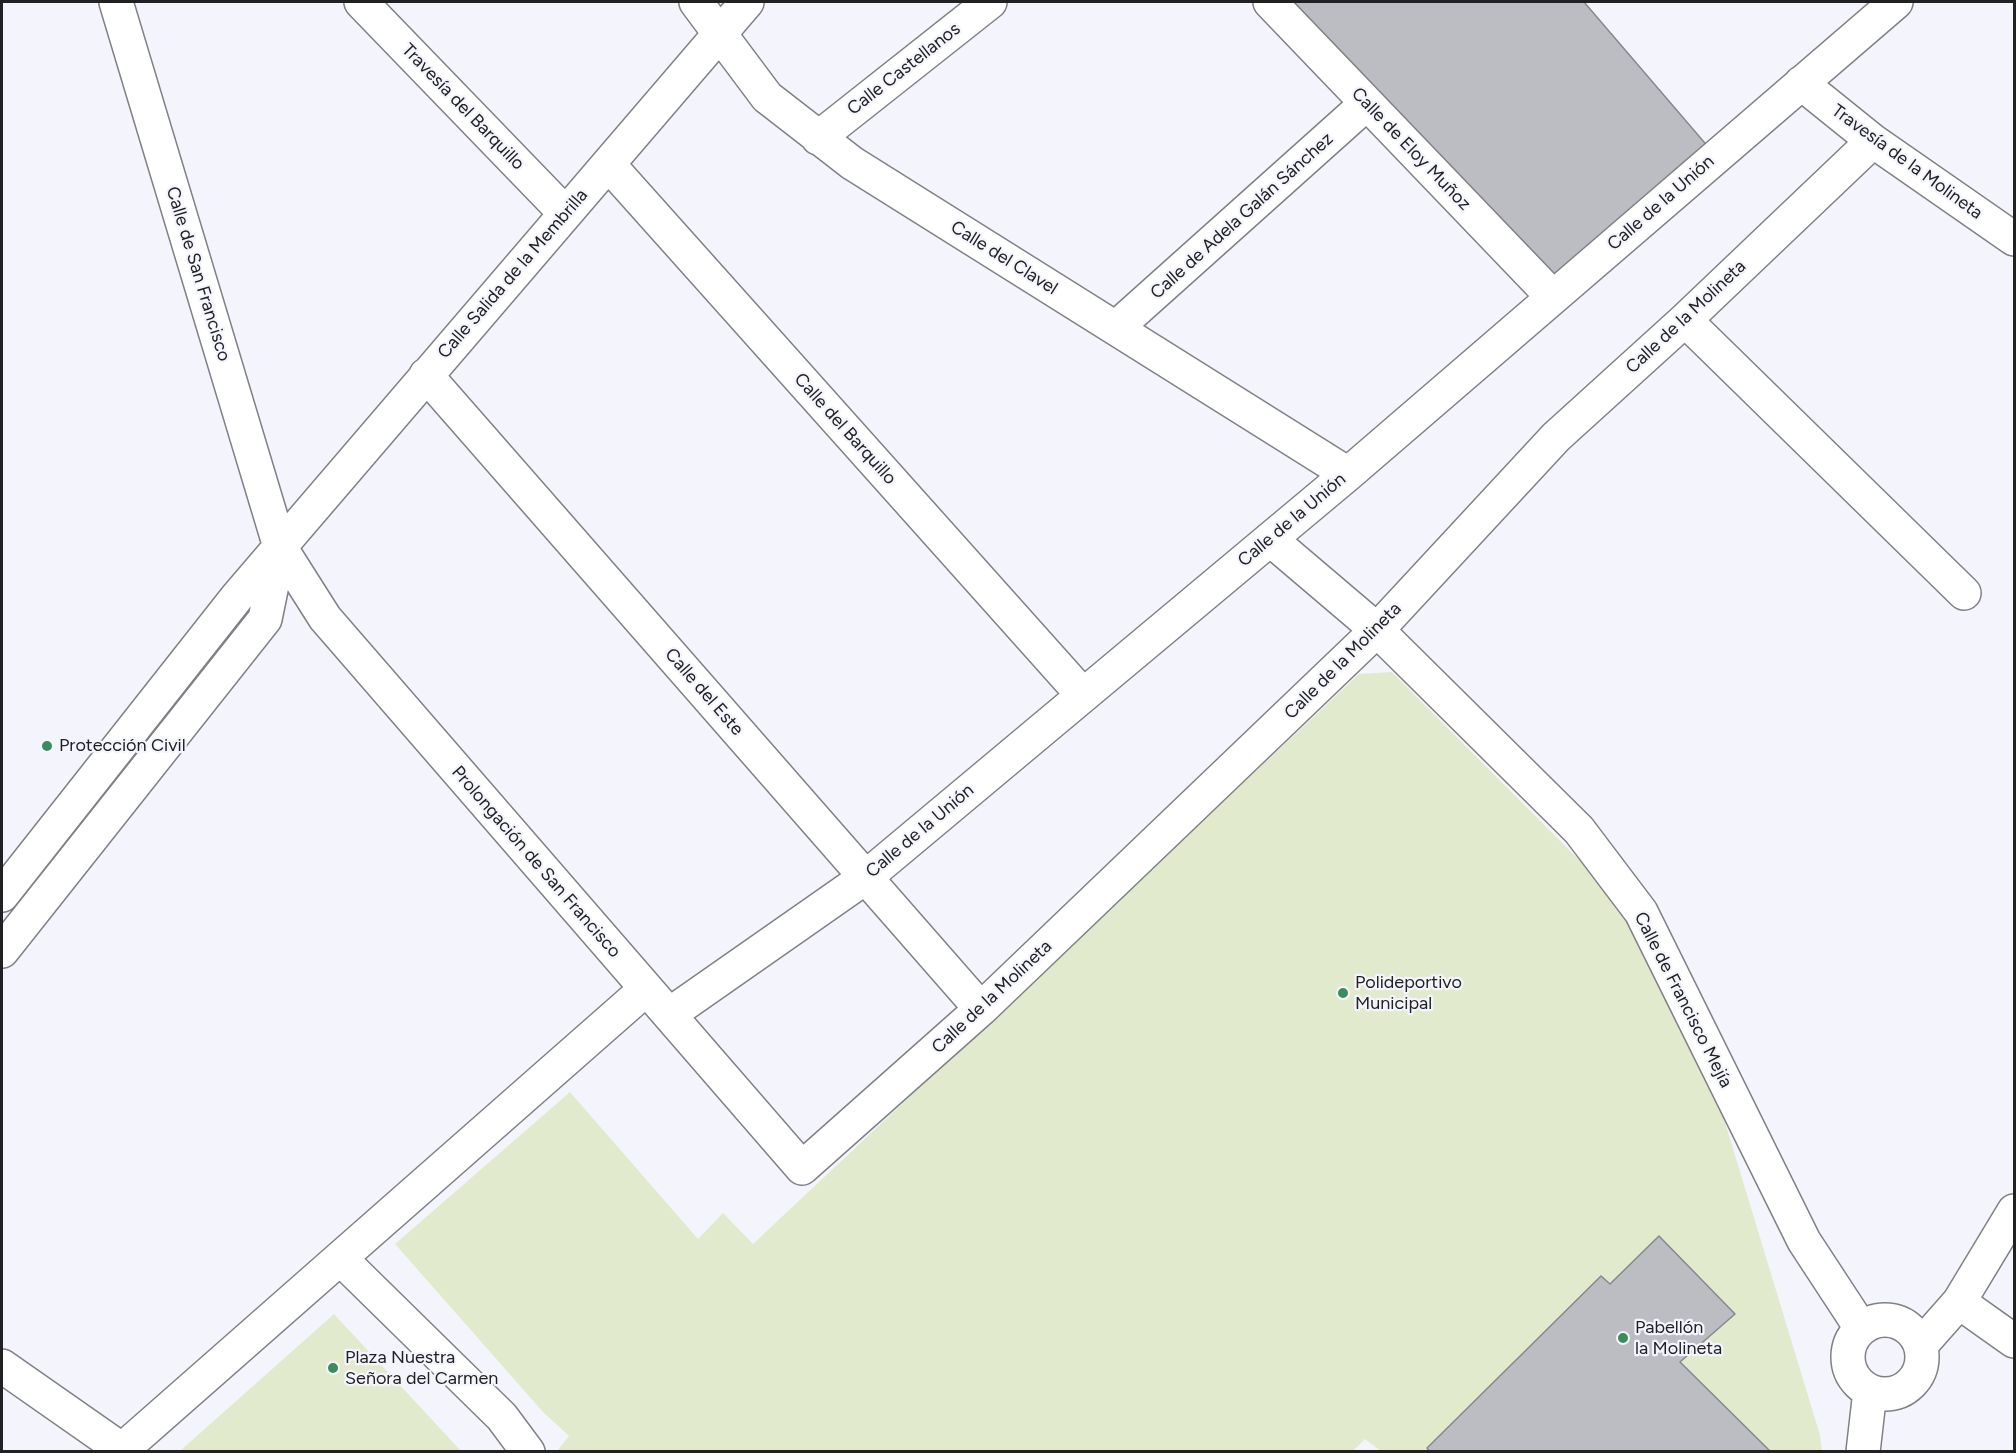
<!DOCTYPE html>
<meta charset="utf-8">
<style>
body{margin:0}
#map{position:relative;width:2016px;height:1453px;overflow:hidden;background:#f4f5fc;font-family:Figtree,sans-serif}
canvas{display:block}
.frame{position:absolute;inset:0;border:3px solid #212124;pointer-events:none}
</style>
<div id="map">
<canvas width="2016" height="1453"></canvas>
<div class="frame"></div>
</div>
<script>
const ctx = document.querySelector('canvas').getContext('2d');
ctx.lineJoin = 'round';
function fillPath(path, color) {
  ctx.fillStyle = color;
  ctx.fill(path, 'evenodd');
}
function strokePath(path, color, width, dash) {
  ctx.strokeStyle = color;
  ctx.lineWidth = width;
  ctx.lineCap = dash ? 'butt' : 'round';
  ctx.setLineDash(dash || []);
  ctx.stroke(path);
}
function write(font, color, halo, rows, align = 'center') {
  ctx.font = font + ' Figtree,sans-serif';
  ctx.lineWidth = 4.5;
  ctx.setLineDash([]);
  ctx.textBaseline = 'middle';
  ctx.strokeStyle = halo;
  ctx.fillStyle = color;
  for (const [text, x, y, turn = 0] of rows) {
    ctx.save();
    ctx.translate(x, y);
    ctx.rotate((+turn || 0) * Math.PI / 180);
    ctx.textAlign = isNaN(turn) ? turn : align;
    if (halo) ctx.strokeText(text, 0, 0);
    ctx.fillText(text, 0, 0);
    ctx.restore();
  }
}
fillPath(new Path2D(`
 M1392 672 1619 900 1714 1086 1820 1435 1822 1451 1382 1452 1365 1439 1352 1452 557 1451 569 1436 543 1412 395 1244 570 1092 698 1239 723 1213 753 1244 1359 674Z
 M334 1314 461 1451 181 1450Z`), '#e2eace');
const building = new Path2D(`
 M1278 2H1584L1716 156 1552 296Z
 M1659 1236 1735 1314 1680 1362 1771 1452H1430L1427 1448 1601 1276 1610 1284Z`);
fillPath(building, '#bcbdc3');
strokePath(building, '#87888d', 1.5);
const street = new Path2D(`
 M116 2 280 547 325 618 802 1168 981 1009 1377 630 1556 437 1685 320 1873 141
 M361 2 565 213
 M696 2 767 97 852 163 1348 474
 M1270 2 1552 296
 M1801 83 1873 141 2014 239
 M818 138 990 2
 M609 165 1082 694
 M1685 320 1964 593
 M1117 327 1366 104
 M426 375 981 1009
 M1270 539 1377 630 1579 830 1641 912 1804 1241 1861 1328
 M2 895 237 597 747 2
 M2 951 265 619 279 551
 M670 1014 866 877 1348 474 1896 2
 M340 1258 502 1417 528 1452
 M1959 1302 2014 1341
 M1848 1357a37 37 0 1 1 74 0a37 37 0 1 1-74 0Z
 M1921 1345 1959 1302 2014 1211
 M2 1366 125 1452
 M122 1450 646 989
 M1863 1452 1870 1391`);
strokePath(street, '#7f8186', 36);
strokePath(street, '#fff', 33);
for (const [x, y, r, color] of [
 [47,746,6,"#3b8c5d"],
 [1343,993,6,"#3b8c5d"],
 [1623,1338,6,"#3b8c5d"],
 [333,1368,6,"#3b8c5d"]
]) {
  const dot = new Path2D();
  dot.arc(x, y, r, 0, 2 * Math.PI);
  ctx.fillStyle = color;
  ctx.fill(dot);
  strokePath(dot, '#f4f5fc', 2);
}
write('18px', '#212124', '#f4f5fc', [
 ["Calle Castellanos",904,69,-38],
 ["Travesía del Barquillo",463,107,46],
 ["Calle de Eloy Muñoz",1411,149,46],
 ["Travesía de la Molineta",1907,162,36],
 ["Calle de la Unión",1661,203,-41],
 ["Calle de Adela Galán Sánchez",1242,216,-42],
 ["Calle del Clavel",1004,258,32],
 ["Calle de San Francisco",198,274,73],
 ["Calle Salida de la Membrilla",513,274,-49],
 ["Calle de la Molineta",1686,317,-43],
 ["Calle del Barquillo",845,429,48],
 ["Calle de la Unión",1292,520,-40],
 ["Calle de la Molineta",1343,661,-45],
 ["Calle del Este",704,692,49],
 ["Calle de la Unión",920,831,-40],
 ["Prolongación de San Francisco",536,862,49],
 ["Calle de la Molineta",992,997,-43],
 ["Calle de Francisco Mejía",1683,1000,63]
]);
write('18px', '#212124', '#f4f5fc', [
 ["Protección Civil",59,746],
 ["Polideportivo",1355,983],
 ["Municipal",1355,1004],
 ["Pabellón",1635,1328],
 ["la Molineta",1635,1349],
 ["Plaza Nuestra",345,1358],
 ["Señora del Carmen",345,1379]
], 'left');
</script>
